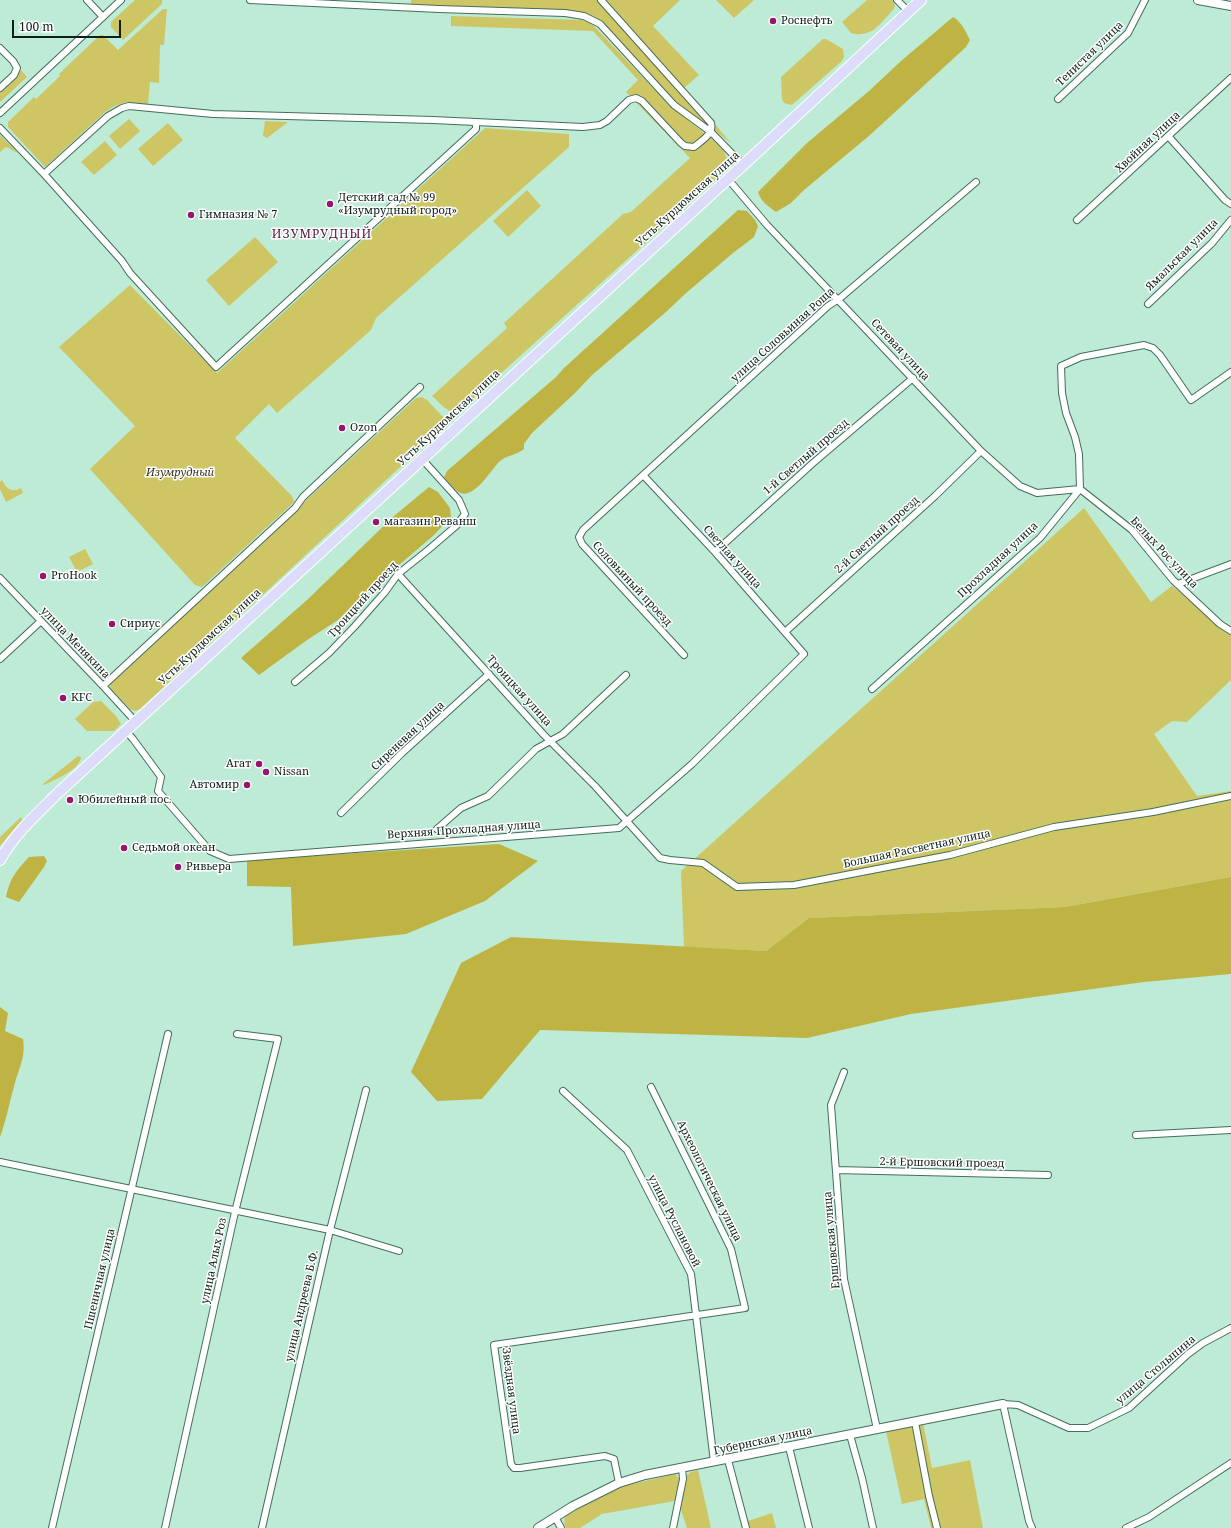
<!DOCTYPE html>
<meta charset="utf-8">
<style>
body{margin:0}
#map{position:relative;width:1231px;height:1528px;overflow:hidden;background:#bdebd5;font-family:"Noto Serif",serif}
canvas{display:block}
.scale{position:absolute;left:12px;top:20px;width:109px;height:18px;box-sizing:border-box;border:2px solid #0d1f17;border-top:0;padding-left:5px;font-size:12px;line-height:14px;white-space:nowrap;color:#0d1f17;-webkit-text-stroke:3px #fff;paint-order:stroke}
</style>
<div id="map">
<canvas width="1231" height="1528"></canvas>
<div class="scale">100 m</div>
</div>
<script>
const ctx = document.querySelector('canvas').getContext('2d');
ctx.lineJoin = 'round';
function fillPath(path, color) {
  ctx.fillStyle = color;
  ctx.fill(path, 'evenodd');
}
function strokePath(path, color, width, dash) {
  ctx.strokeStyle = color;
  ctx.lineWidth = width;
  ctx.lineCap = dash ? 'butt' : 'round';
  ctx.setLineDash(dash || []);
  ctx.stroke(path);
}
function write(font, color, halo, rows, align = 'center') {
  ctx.font = font + ' "Noto Serif",serif';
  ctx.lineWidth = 3;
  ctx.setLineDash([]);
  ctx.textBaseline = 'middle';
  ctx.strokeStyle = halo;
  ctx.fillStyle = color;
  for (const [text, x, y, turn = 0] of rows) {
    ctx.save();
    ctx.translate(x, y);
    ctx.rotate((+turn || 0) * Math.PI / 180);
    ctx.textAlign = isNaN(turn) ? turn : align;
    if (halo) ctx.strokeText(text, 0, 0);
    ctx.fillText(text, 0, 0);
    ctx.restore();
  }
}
fillPath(new Path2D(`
 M135 0H162V4L123 40 111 27V22Z
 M411 0H680L653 26 699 75 684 88 731 143 675 101 601 22 595 17 586 14 411 6Z
 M716 0H754L734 18Z
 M867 0H892L895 5 894 9C881 22 872 39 851 33L842 22Z
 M163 9H167L164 45H160L159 83 150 82 148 104C127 102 122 100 104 113L45 167 8 127V122L34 97 36 99 60 76 59 74 100 35H103L118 50Z
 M451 16 583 20 591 23 671 107 712 139 723 150 727 158V164L723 173 458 412C447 413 440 403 432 396L507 328 504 323 623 214 631 212 690 158 626 92 638 80 593 31 451 26Z
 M823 39H826L843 49 844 57 842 61 794 103 791 105 784 103 782 99 781 77Z
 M21 70 27 77 0 102V90Z
 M129 119 140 131 120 149 109 136Z
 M265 121 288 122 267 138 263 136Z
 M168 123 183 140 153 166 138 149Z
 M485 128 569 134V147L376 318 371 330 277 413 269 404 235 438 292 496 294 502 202 587 195 585 90 469 135 426 59 347 130 285 217 373Z
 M0 135 18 153 6 147 0 152Z
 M105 141 117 155 94 175 81 162Z
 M527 190 541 206 508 237 493 221Z
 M255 237 278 262 229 306 206 280Z
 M422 397 427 400 443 417V424L440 430 140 709 135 711 130 709 110 688 111 682 416 398Z
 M2 480C7 489 11 493 21 488L23 493 6 502 0 489V482Z
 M1084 508 1151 602 1172 586 1231 633V680L1187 722 1172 721 1154 734 1197 796 1231 791V877L1065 907 809 918 766 951 684 947 681 871Z
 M85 549 93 564 77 572 69 557Z
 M101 701 116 716 121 724 114 731H87L75 719 93 702Z
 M78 756 81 757C80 770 54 780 44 785L43 784Z
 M21 817 22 820 0 846V838L1 836Z
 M923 1423 932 1468 970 1460 983 1528H931L924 1499 902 1504 886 1431Z
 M698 1470 711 1528H687L681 1510 680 1502 687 1475 691 1472Z
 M675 1474 680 1480 675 1501 602 1514 580 1528H566C564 1523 564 1521 565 1516L601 1496 620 1487Z
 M772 1513 776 1528H749L748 1521Z`), '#cec664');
fillPath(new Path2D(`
 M953 17C961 21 966 32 970 40L966 47 870 135 804 190 791 203 776 212C768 206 761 202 758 192L807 143 869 91 901 61Z
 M738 210 747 211 755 220 758 226 754 237 733 253 685 294 666 312 592 375 575 393 532 433 524 444V449C517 455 506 455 499 462 490 471 472 503 457 491 452 487 448 482 444 477L447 471 556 377 564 368Z
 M429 487 438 492 450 508 451 517 434 535 392 571 375 584 338 620 307 640 259 675 241 658 307 600 394 516Z
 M499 844 538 861 485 901 406 934 293 946 291 887 247 886V860Z
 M44 856 47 861 44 867 19 902 6 897C10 878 16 871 29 857Z
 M1231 877V974L1144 982 911 1014 807 1038 540 1030 482 1099 437 1101 411 1072 461 963 511 937 766 951 809 918 1065 907Z
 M0 1007 8 1013 5 1031 23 1039C26 1059 18 1069 14 1087 9 1104 6 1121 0 1137Z`), '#bfb443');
const minor = new Path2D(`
 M87 0 103 17
 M250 0 439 9 565 13 584 16 600 24 674 105 711 132 743 165
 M897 0 909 12
 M0 48 13 61 17 68 14 75 0 88
 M1058 99 1128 33 1145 0
 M0 113 121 0
 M0 128 44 174 108 116 122 108 129 106 213 114 433 120 583 127 600 125 607 121 629 100 636 98 642 101 681 143 685 146 694 147C701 141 714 134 711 123L601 0
 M1169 137 1225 200 1231 204
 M44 174 122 261 130 273 216 367 476 129V123
 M728 179 767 225 981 451 1020 486 1037 493 1080 489 1132 530 1173 580 1220 624 1231 631
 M1077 220 1231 78
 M1148 304 1212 243 1231 220
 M715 552 813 463 913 378
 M398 574 544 735 595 786 660 858 670 860 703 863 737 887 794 885 950 855 1054 827 1153 812 1231 796
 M0 578 103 686 136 722
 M1178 584 1231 564
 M785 632 935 496 981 451
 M684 655 582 544 579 537 583 530 828 306 839 299 976 182
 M0 659 41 621
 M295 682 329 653 355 626 385 592 398 574 428 550 456 526 465 514 459 500 422 459
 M103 686 295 508 303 497 420 387
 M872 689 1040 538 1080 489 1079 454 1075 437 1066 413 1062 393 1061 366 1081 357 1144 345 1153 348 1160 355 1191 400 1231 372
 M126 731 133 739 161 777 158 791 210 851 229 859 619 828 692 764 804 654 715 552 643 475
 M341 813 402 753 489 674
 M437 829 461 808 488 796 536 749 563 734 626 675
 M844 1072 831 1105 844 1279 877 1429
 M563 1091 627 1150 691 1274 714 1462
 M1136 1135 1231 1130
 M0 1162 330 1230 399 1251
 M836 1170 1048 1175
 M915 1422 929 1496 937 1528
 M850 1435 862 1478 873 1528
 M789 1447 809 1528
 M728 1460 746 1528
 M619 1483 614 1459 605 1456 520 1468H514L511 1464 494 1345 745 1308 731 1249 651 1087
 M555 1517 561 1528
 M52 1528 168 1034
 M165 1528 235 1212 278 1039 237 1034
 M262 1528 330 1230 366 1090
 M673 1528 683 1479 682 1468
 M1032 1528 1029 1521 1003 1404 1018 1405 1069 1428H1088L1129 1408 1188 1354 1203 1343 1231 1328
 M1126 1528 1149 1517 1231 1463`);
const tertiary = new Path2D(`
 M1198 0 1231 6
 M538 1528 573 1506 619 1483 645 1475 1003 1404`);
const primary = new Path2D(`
 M0 860C15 833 38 813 59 792L753 156 921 0`);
strokePath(minor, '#446e5b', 8);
strokePath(tertiary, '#446e5b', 10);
strokePath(primary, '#fff', 12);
strokePath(minor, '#fff', 6);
strokePath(tertiary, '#fff', 8);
strokePath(primary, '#dcdcfa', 10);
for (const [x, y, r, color] of [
 [773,21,4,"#95156f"],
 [330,204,4,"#95156f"],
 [191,215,4,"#95156f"],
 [342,428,4,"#95156f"],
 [376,522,4,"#95156f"],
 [43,576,4,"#95156f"],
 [112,624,4,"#95156f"],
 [63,698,4,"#95156f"],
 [259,764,4,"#95156f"],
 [266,772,4,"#95156f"],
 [247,785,4,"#95156f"],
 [70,800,4,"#95156f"],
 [124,848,4,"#95156f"],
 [178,867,4,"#95156f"]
]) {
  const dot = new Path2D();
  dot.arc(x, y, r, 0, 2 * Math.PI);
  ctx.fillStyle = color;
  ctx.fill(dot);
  strokePath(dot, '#fff', 1.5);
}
write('11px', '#0d1f17', '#fff', [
 ["Роснефть",781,21],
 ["Детский сад № 99",338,198],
 ["«Изумрудный город»",338,211],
 ["Гимназия № 7",199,215],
 ["Ozon",350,428],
 ["магазин Реванш",384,522],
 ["ProHook",51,576],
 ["Сириус",120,624],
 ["KFC",71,698],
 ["Агат",251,764,"right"],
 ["Nissan",274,772],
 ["Автомир",239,785,"right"],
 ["Юбилейный пос.",78,800],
 ["Седьмой океан",132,848],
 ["Ривьера",186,867]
], 'left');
write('11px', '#0d1f17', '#fff', [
 ["Тенистая улица",1090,54,-44],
 ["Хвойная улица",1148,142,-43],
 ["Усть-Курдюмская улица",688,199,-42],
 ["Ямальская улица",1182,255,-45],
 ["улица Соловьиная Роща",783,335,-42],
 ["Сетевая улица",900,350,47],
 ["Усть-Курдюмская улица",449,418,-43],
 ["1-й Светлый проезд",806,457,-41],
 ["2-й Светлый проезд",877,535,-42],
 ["Белых Рос улица",1164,553,47],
 ["Светлая улица",732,557,48],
 ["Прохладная улица",998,560,-43],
 ["Соловьиный проезд",632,584,47],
 ["Троицкий проезд",363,600,-48],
 ["Усть-Курдюмская улица",210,637,-43],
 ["улица Менякина",75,643,46],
 ["Троицкая улица",519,691,48],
 ["Сиреневая улица",408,736,-43],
 ["Верхняя Прохладная улица",464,830,-4],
 ["Большая Рассветная улица",917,849,-12],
 ["2-й Ершовский проезд",942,1163,1],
 ["Археологическая улица",709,1181,64],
 ["улица Руслановой",674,1221,63],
 ["Ершовская улица",832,1240,-95],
 ["улица Алых Роз",214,1261,-78],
 ["Пшеничная улица",100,1279,-77],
 ["улица Андреева Б.Ф.",302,1306,-77],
 ["улица Столыпина",1156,1370,-40],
 ["Звёздная улица",511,1391,83],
 ["Губернская улица",763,1441,-12]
]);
write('italic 11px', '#343219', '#fff', [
 ["Изумрудный",180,473]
]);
ctx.letterSpacing = '1px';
write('12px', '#551940', '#fff', [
 ["ИЗУМРУДНЫЙ",322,235]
]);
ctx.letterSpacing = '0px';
</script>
